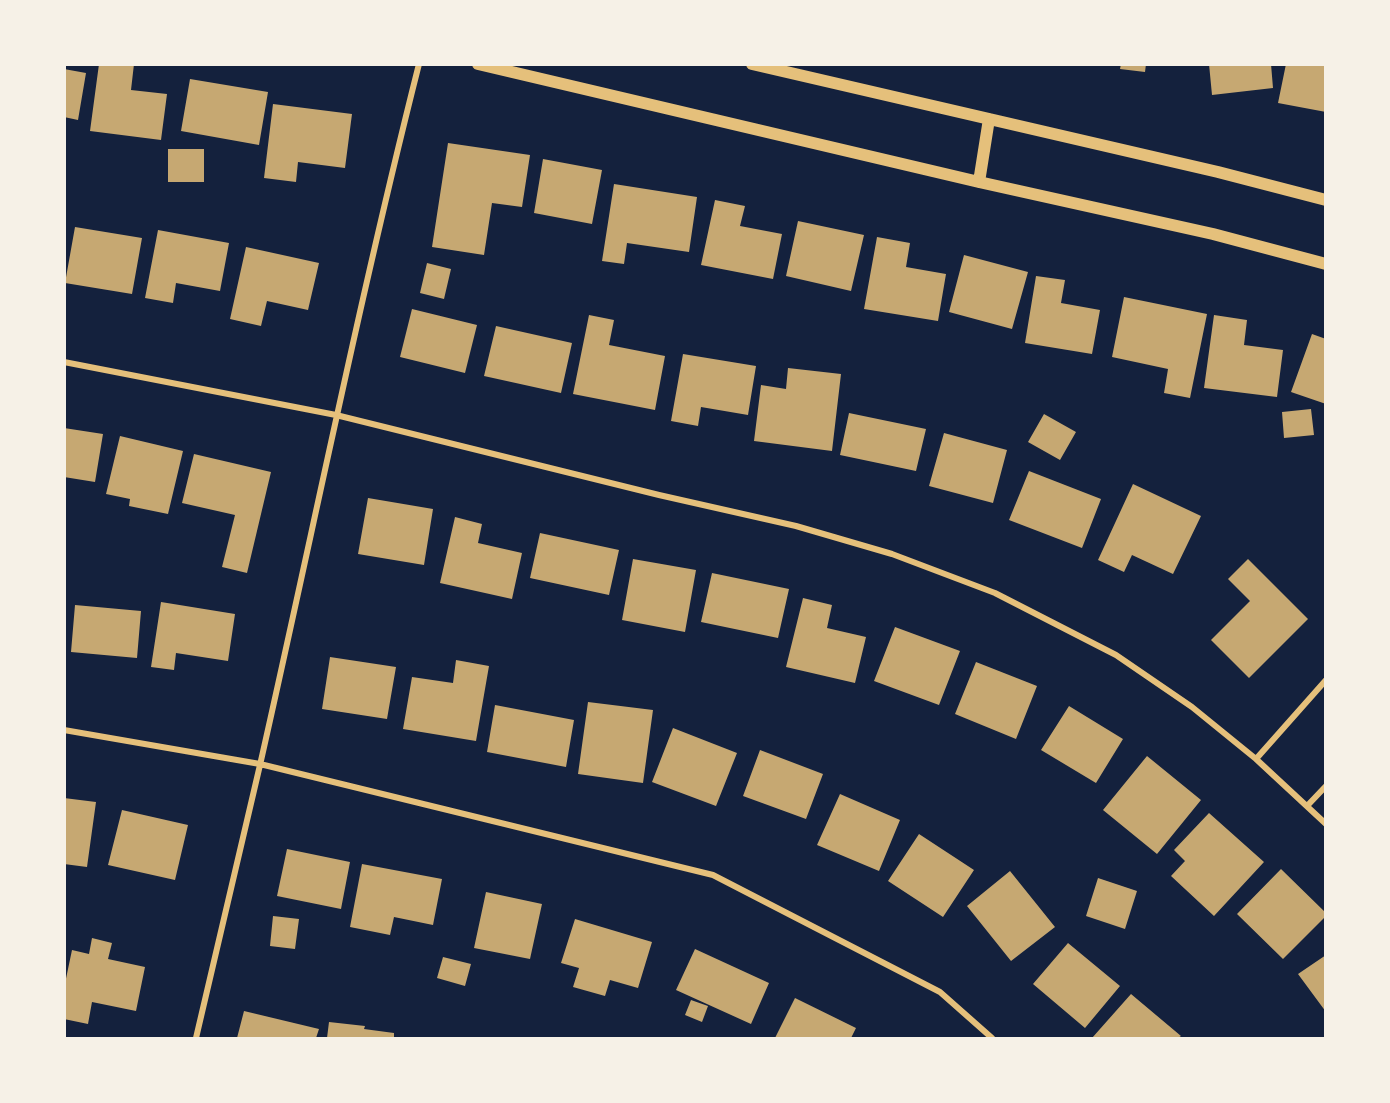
<!DOCTYPE html>
<style>
body{margin:0}
#map{position:relative;width:1390px;height:1103px;overflow:hidden;background:#14213d;font-family:Literata,serif}
canvas{display:block}
.frame{position:absolute;inset:0;border:66px solid #f6f1e7;pointer-events:none}
</style>
<div id="map">
<canvas width="1390" height="1103"></canvas>
<div class="frame"></div>
</div>
<script>
const ctx = document.querySelector('canvas').getContext('2d');
ctx.lineJoin = 'round';
function fillPath(path, color) {
  ctx.fillStyle = color;
  ctx.fill(path, 'evenodd');
}
function strokePath(path, color, width, dash) {
  ctx.strokeStyle = color;
  ctx.lineWidth = width;
  ctx.lineCap = dash ? 'butt' : 'round';
  ctx.setLineDash(dash || []);
  ctx.stroke(path);
}
fillPath(new Path2D(`
 M99 64H134L131 90 167 94 161 140 90 131Z
 M1121 64H1146L1145 72 1120 69Z
 M1209 64H1271L1273 88 1212 95Z
 M1286 64H1326V112L1278 103Z
 M64 69 86 73 78 120 64 117Z
 M190 79 268 92 259 145 181 131Z
 M273 104 352 114 345 168 298 162 296 182 264 178Z
 M448 143 530 155 522 207 492 203 484 255 432 247Z
 M168 149H204V182H168Z
 M543 159 602 170 592 224 534 213Z
 M614 184 697 197 689 252 627 243 624 264 602 261Z
 M715 200 745 206 740 226 782 234 773 279 701 265Z
 M798 221 864 235 851 291 786 276Z
 M75 227 142 238 132 294 65 283Z
 M158 230 229 243 220 291 176 283 173 303 145 298Z
 M877 237 910 243 906 267 946 274 938 321 864 309Z
 M246 247 319 263 308 310 267 301 261 326 230 319Z
 M964 255 1028 272 1012 329 949 312Z
 M427 263 451 269 444 299 420 293Z
 M1036 276 1065 280 1061 303 1100 310 1092 354 1025 343Z
 M1124 297 1207 314 1190 398 1164 393 1168 369 1112 357Z
 M412 309 477 325 465 373 400 357Z
 M589 315 614 320 609 345 665 356 655 410 573 394Z
 M1214 315 1247 320 1244 345 1283 350 1277 397 1204 388Z
 M496 326 572 343 561 393 484 376Z
 M1312 334 1326 339V404L1291 392Z
 M683 354 756 366 748 415 701 407 698 426 671 421Z
 M788 368 841 374 832 451 754 441 761 385 786 389Z
 M1311 409 1314 435 1284 438 1282 412Z
 M849 413 926 429 916 471 840 455Z
 M1044 414 1076 432 1060 460 1028 442Z
 M64 428 103 434 95 482 64 477Z
 M944 433 1007 450 993 503 929 486Z
 M120 436 183 451 168 514 129 506 130 499 106 494Z
 M194 454 271 472 247 573 222 567 235 515 182 503Z
 M1029 471 1101 499 1082 548 1009 520Z
 M1133 484 1201 516 1173 574 1132 555 1124 572 1098 560Z
 M368 498 433 509 424 565 358 554Z
 M455 517 482 524 478 543 522 553 512 599 440 583Z
 M540 533 619 550 609 595 530 578Z
 M633 559 696 570 685 632 622 620Z
 M1248 559 1308 619 1249 678 1211 640 1250 601 1228 579Z
 M712 573 789 589 778 638 701 622Z
 M803 598 832 605 827 628 866 637 855 683 786 667Z
 M161 602 235 614 228 661 176 653 174 670 151 667Z
 M75 605 141 611 137 658 71 652Z
 M895 627 960 651 939 705 874 681Z
 M330 657 396 667 387 719 322 709Z
 M456 660 489 666 476 741 403 729 412 677 453 683Z
 M976 662 1037 686 1016 739 955 714Z
 M588 702 653 710 643 783 578 774Z
 M495 705 574 720 566 767 487 752Z
 M1069 706 1123 739 1096 783 1041 750Z
 M673 728 737 753 716 806 652 782Z
 M760 750 823 774 806 819 743 796Z
 M1147 756 1201 800 1157 854 1103 810Z
 M840 794 900 820 879 871 817 845Z
 M64 798 96 802 87 867 64 864Z
 M122 810 188 825 175 880 108 865Z
 M1209 813 1264 862 1214 916 1171 876 1185 861 1174 850Z
 M919 834 974 870 943 917 888 881Z
 M287 849 350 862 341 909 277 896Z
 M362 864 442 879 433 925 394 917 390 935 350 927Z
 M1281 869 1326 913V916L1283 959 1237 914Z
 M1010 871 1055 927 1011 961 967 906Z
 M1098 878 1137 891 1125 929 1086 916Z
 M486 892 542 904 530 959 474 948Z
 M273 916 299 919 295 949 270 946Z
 M575 919 652 942 638 988 610 980 605 996 573 987 579 968 561 963Z
 M92 938 112 943 108 959 145 967 136 1011 92 1002 88 1024 64 1019V988L72 950 89 954Z
 M1068 943 1120 986 1085 1028 1033 984Z
 M695 949 769 983 751 1024 676 990Z
 M1326 955V1012L1298 974Z
 M443 957 471 964 465 986 437 978Z
 M1131 994 1181 1036 1178 1038H1092Z
 M795 998 856 1028 851 1038H775Z
 M691 1000 708 1006 702 1022 685 1015Z
 M244 1011 319 1029 316 1038H237Z
 M329 1022 365 1026 364 1029 394 1033V1038H327Z`), '#c6a872');
strokePath(new Path2D(`
 M64 362 336 415 659 495 796 526 892 554 995 593 1116 655 1192 707 1256 759 1326 824
 M64 730 260 764 713 875 940 992 992 1038
 M1256 759 1326 680
 M1307 806 1326 786
 M196 1038C217 947 239 856 260 765 313 531 360 297 419 64`), '#e5c07b', 6);
strokePath(new Path2D(`
 M478 64 979 182 1213 234 1326 264
 M752 64 1218 172 1326 200
 M979 182 989 119`), '#e5c07b', 12);
</script>
